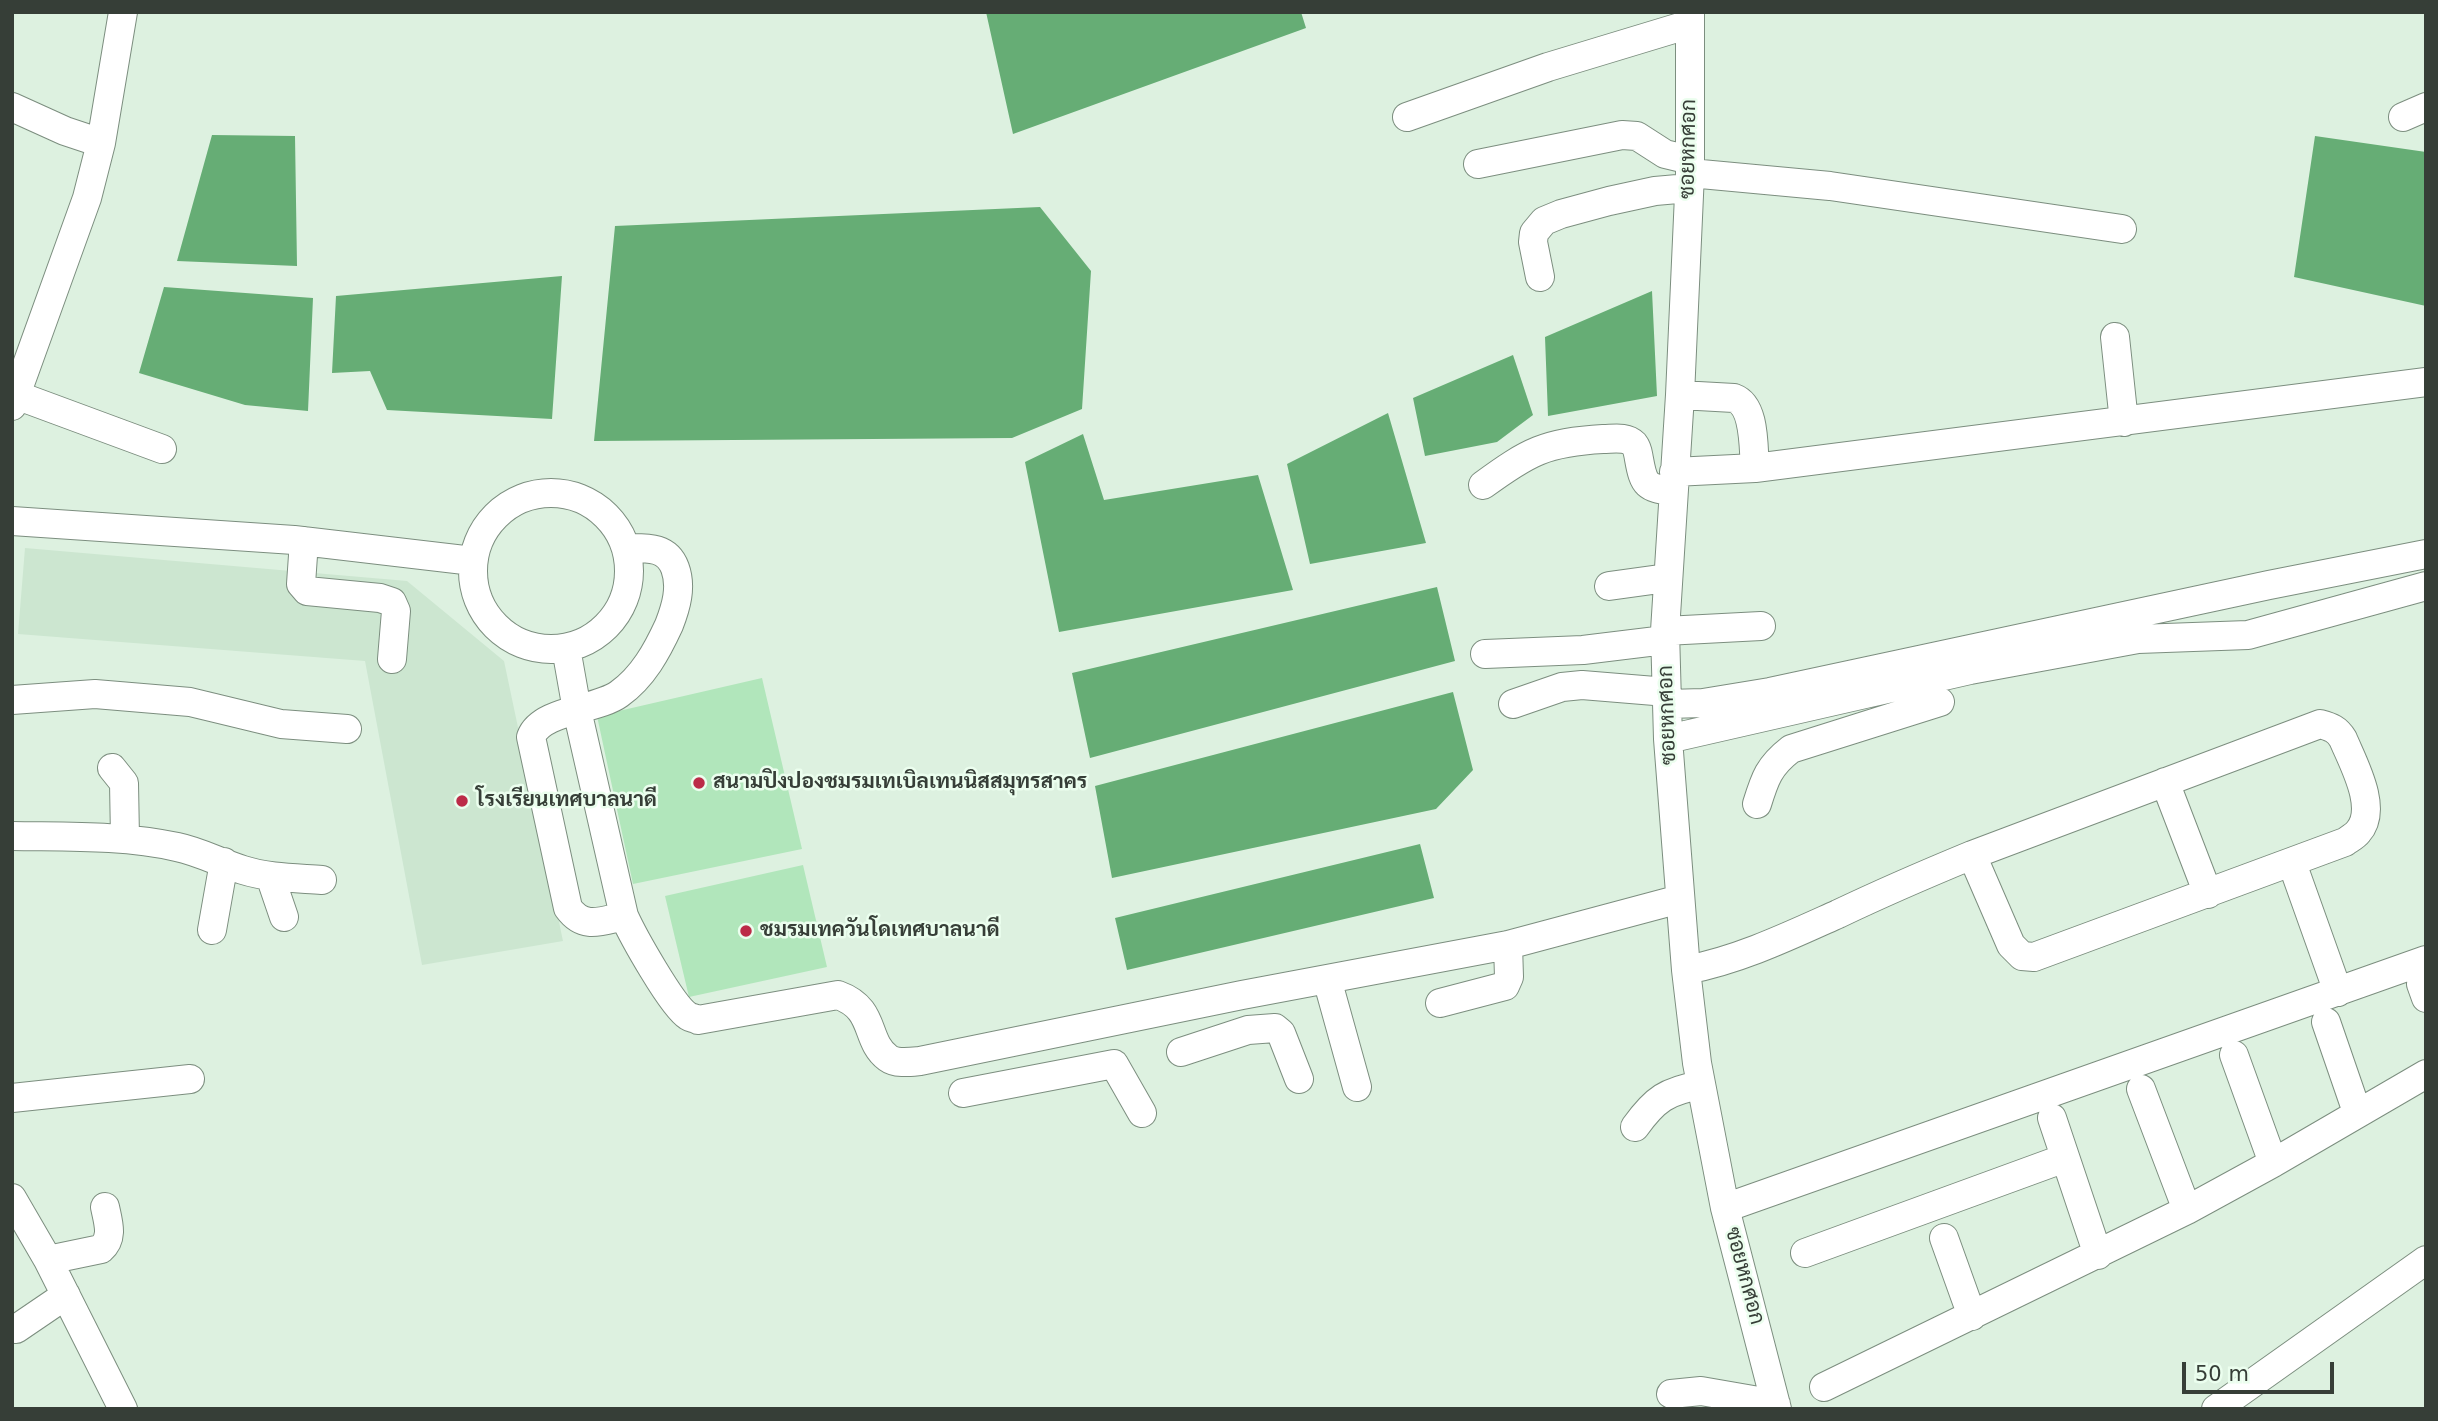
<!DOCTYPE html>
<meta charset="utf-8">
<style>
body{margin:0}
#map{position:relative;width:2438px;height:1421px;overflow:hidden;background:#ddf1e0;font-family:"DejaVu Sans",sans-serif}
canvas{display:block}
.frame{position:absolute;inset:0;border:14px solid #363e37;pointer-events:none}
.scale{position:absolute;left:2182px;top:1362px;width:152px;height:32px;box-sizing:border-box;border:4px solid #363e37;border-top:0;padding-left:9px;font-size:21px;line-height:24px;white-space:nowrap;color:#363e37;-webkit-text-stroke:5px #ebfeee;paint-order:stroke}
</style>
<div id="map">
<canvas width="2438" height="1421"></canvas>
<div class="frame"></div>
<div class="scale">50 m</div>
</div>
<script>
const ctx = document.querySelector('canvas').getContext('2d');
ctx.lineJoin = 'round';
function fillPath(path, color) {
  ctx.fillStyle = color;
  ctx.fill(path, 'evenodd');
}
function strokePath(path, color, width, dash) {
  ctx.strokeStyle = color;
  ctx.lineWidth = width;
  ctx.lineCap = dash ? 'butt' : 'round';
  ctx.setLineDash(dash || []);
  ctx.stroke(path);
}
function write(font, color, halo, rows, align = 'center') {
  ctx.font = font + ' "DejaVu Sans",Sarabun,sans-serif';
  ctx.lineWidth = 5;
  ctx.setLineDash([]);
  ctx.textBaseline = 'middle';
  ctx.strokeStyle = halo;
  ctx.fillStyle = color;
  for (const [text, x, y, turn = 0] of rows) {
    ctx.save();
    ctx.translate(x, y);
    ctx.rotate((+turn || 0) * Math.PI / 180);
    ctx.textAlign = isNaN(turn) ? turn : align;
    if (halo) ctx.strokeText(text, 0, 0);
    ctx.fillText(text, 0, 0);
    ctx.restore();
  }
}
fillPath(new Path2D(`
 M25 548 407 581 504 661 563 941 422 965 365 661 18 634Z`), '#cce6d0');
fillPath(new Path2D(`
 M762 678 802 849 633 884 597 716Z
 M803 865 827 967 689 997 665 896Z`), '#b1e6bb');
fillPath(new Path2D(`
 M986 12H1301L1306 28 1013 134Z
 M212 135 295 136 297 266 177 261Z
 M2315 136 2426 152V306L2294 277Z
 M1040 207 1091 271 1082 409 1012 438 594 441 615 226Z
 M562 276 552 419 387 410 370 371 332 373 336 296Z
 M164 287 313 298 308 411 245 405 139 373Z
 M1652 291 1657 396 1548 416 1545 337Z
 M1513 355 1533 415 1497 442 1425 456 1413 398Z
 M1388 413 1426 543 1310 564 1287 464Z
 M1083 434 1104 500 1258 475 1293 590 1059 632 1025 462Z
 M1437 587 1455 661 1090 758 1072 673Z
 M1453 692 1473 770 1436 809 1112 878 1095 786Z
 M1420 844 1434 898 1127 970 1115 918Z`), '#66ad75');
const minor = new Path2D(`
 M1690 12V173L1680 395 1665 631 1668 739 1686 970 1697 1063 1725 1208 1777 1409
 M12 107 65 131 101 143
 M1407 117 1548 67 1690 24
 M2403 117 2426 107
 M1478 164 1622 135 1637 136 1665 154 1690 160
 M1690 173 1830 186 2122 229
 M1540 277 1533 242 1534 233 1544 221 1561 214 1609 201 1655 191 1689 188
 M2115 337 2124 422
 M16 395 162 449
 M1680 395 1734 398C1756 406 1753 448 1755 468
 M12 406 87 198 101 143 123 12
 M1674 472 1755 468 2426 382
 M1483 485C1528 452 1546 442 1603 439 1613 439 1626 436 1634 444 1638 449 1638 454 1639 459 1644 487 1647 487 1673 492
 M473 571a78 78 0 1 1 156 0a78 78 0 1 1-156 0Z
 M12 521 294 540 473 561
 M304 541 301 584 307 591 380 598 392 602 396 611 392 659
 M1609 586 1667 578
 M1665 631 1761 626
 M566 648 577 710 624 916C633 936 672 1006 688 1016 691 1018 695 1018 698 1020L838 995C877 1009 864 1040 888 1058 896 1064 910 1062 920 1061L1242 995 1508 945 1680 899
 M1485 654 1583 650 1665 640
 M12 700 95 694 190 702 281 724 347 729
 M1513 704 1562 687 1582 685 1667 692
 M1668 704 1703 703 1770 692 2269 585 2426 554
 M1668 739 1970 670 2138 639 2248 635 2426 586
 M112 768 124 783 125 838
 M2165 782 2208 894
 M1757 804C1765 778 1769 766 1791 749L1940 702
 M12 836C67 837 123 835 177 847 201 852 220 863 243 870 268 878 295 878 322 880
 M2292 863 2338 992
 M270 876 284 917
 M624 916C601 921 584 930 568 908L531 737C541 710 597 710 619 694 643 677 657 651 669 625 676 607 682 587 675 568 667 546 646 548 626 548
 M212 930 224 862
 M1686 970C1739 960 1789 936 1838 914 1882 893 1926 874 1972 855L2320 724C2331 727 2337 729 2343 739 2353 763 2379 809 2358 832 2355 836 2349 839 2345 842L2034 957 2022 956 2011 945 1972 855
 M1327 979 1357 1087
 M2421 984 2426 998
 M1440 1003 1505 986 1509 977 1508 945
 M2326 1022 2357 1112
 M1181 1052 1248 1030 1275 1028 1281 1033 1299 1079
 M2234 1055 2273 1163
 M2141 1089 2187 1210
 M963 1093 1114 1064 1142 1113
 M12 1098 190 1079
 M2052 1118 2098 1255
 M1635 1127C1655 1099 1667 1091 1701 1085
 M12 1198 48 1260 123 1409
 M1725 1208 2426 960
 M1944 1238 1972 1316
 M1805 1253 2065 1158
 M48 1260 101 1249C114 1238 108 1222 105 1207
 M16 1329 66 1295
 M1824 1387 2187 1210 2273 1163 2426 1074
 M1671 1394 1701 1391 1776 1404
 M2216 1409 2426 1260`);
strokePath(minor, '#7c8e7f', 30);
strokePath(minor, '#fff', 28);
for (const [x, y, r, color] of [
 [699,783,7,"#bc2b48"],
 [462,801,7,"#bc2b48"],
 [746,931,7,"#bc2b48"]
]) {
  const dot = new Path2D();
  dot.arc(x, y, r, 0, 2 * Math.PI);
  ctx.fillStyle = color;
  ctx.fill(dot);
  strokePath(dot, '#ebfeee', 2.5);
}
write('21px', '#363e37', '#ebfeee', [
 ["ซอยหกศอก",1689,149,-89],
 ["ซอยหกศอก",1668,715,-92],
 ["ซอยหกศอก",1744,1276,75]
]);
write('bold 21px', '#363e37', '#ebfeee', [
 ["สนามปิงปองชมรมเทเบิลเทนนิสสมุทรสาคร",713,783],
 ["โรงเรียนเทศบาลนาดี",476,801],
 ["ชมรมเทควันโดเทศบาลนาดี",760,931]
], 'left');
</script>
